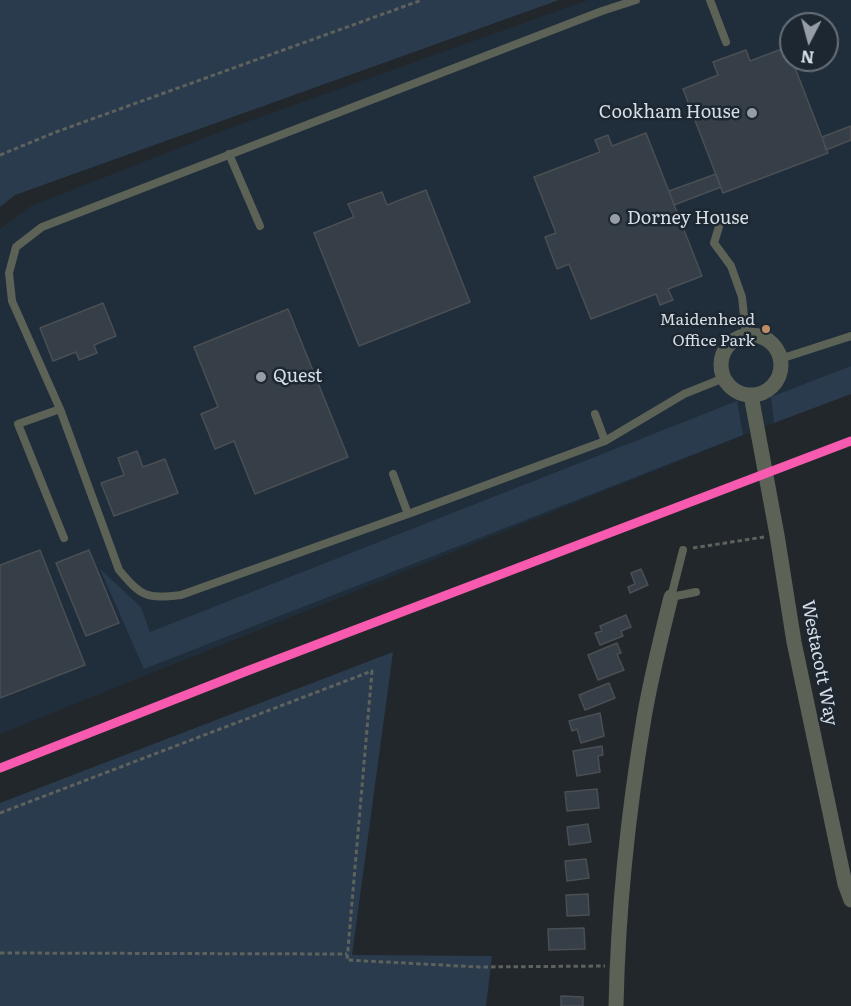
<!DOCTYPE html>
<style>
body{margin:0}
#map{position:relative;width:851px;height:1006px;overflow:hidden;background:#22272c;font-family:Literata,serif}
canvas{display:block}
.north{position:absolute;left:779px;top:12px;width:60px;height:60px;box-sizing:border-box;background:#1d2731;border:2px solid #677079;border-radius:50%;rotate:186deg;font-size:16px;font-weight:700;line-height:24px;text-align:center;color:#d6dde4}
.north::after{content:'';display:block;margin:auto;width:21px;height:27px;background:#979da4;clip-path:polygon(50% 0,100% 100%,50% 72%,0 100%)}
</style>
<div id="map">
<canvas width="851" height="1006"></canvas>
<div class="north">N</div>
</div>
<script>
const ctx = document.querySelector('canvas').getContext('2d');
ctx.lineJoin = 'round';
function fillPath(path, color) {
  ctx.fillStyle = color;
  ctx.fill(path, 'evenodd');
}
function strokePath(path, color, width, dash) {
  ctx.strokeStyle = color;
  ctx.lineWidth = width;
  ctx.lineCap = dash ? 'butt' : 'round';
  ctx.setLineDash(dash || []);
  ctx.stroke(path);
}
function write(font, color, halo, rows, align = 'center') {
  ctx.font = font + ' Literata,serif';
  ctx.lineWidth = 5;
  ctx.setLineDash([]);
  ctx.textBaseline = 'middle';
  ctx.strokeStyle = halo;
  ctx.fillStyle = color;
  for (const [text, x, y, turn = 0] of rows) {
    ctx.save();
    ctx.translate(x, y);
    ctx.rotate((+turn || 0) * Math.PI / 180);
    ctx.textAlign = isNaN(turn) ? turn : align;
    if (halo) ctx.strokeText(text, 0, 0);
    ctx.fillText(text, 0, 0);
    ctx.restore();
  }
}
fillPath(new Path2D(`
 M588 0H851V392L0 734V229L31 206 227 129ZM791 24H827V60H791Z`), '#202d3b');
fillPath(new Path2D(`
 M0 0H559L15 195 0 207Z
 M851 366V394L774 423 771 397Z
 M737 401 743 435 144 669 100 569 141 607 150 632Z
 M393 652 352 955 492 956 486 1006H0V803Z`), '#2a3b4e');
const building = new Path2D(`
 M787 47 828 153 723 193 683 89 718 75 713 62 746 50 750 61Z
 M851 126V140L826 150 822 137Z
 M646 133 702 276 668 289 673 300 660 305 656 294 591 319 569 264 557 269 545 237 556 233 534 177 600 152 595 140 608 135 612 146Z
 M716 174 721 187 674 205 669 191Z
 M426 190 470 302 359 346 314 233 354 217 348 204 382 192 387 205Z
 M103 303 116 336 94 345 97 353 79 360 76 352 53 361 40 328Z
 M288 309 348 457 255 494 234 441 215 449 201 414 218 407 194 347Z
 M137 451 143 467 165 459 178 493 114 516 101 483 124 475 118 458Z
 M40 550 85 665 0 698V565Z
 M89 550 119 623 86 636 56 563Z
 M641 569 648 585 630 593 628 587 635 584 631 573Z
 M626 615 631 627 621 631 623 636 600 645 595 633 602 631 600 626Z
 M617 643 621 653 617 654 624 670 598 680 588 655Z
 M609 683 615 698 585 710 579 695Z
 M600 713 604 736 581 743 577 729 572 731 569 721Z
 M602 746 603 755 598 756 600 772 577 776 573 751Z
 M597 789 599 808 567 811 565 792Z
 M588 824 591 842 569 845 567 827Z
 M586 859 589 878 567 881 565 861Z
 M588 894 589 915 567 916 566 895Z
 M584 928 585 949 549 950 548 929Z
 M561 996 583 997V1006H561Z`);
fillPath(building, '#363e47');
strokePath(building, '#4a4f54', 1.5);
strokePath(new Path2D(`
 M0 155 56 132 422 0
 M693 548 764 537
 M0 813 372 671 347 960 479 967 605 966
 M0 953 347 954`), '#5d625c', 3, [4.5, 3]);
strokePath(new Path2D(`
 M636 0 602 11 42 227 16 247 9 273 12 301 60 409 119 570C142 597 146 599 181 595L408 514 605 441 684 394 724 378
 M710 0 726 42
 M229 154 260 226
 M721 220 714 243 731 266 742 297 746 335
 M780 359 851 336
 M60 409 18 424 64 538
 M595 414 605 441
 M393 474 408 514
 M683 550 671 597 696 592`), '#5c6256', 8);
strokePath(new Path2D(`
 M721 365a30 30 0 1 1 60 0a30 30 0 1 1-60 0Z
 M751 395 777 535 794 642 845 884 851 900
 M616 1006C618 910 628 813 644 718 651 677 661 637 671 597`), '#5c6256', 15);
strokePath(new Path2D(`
 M0 768 247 671 851 441`), '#f75aaf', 9);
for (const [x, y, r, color] of [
 [752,113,6,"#979da4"],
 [615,219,6,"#979da4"],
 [766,329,5,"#c18c65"],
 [261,377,6,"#979da4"]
]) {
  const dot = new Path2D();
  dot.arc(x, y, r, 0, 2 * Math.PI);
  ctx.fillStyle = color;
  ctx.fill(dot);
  strokePath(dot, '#1d2731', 2);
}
write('16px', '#d6dde4', '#1d2731', [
 ["Maidenhead",755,320],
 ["Office Park",755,341]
], 'right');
write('18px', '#d6dde4', '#1d2731', [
 ["Cookham House",740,113,"right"],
 ["Dorney House",627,219],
 ["Quest",273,377]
], 'left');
write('18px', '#d6dde4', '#1d2731', [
 ["Westacott Way",819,663,79]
]);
</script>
